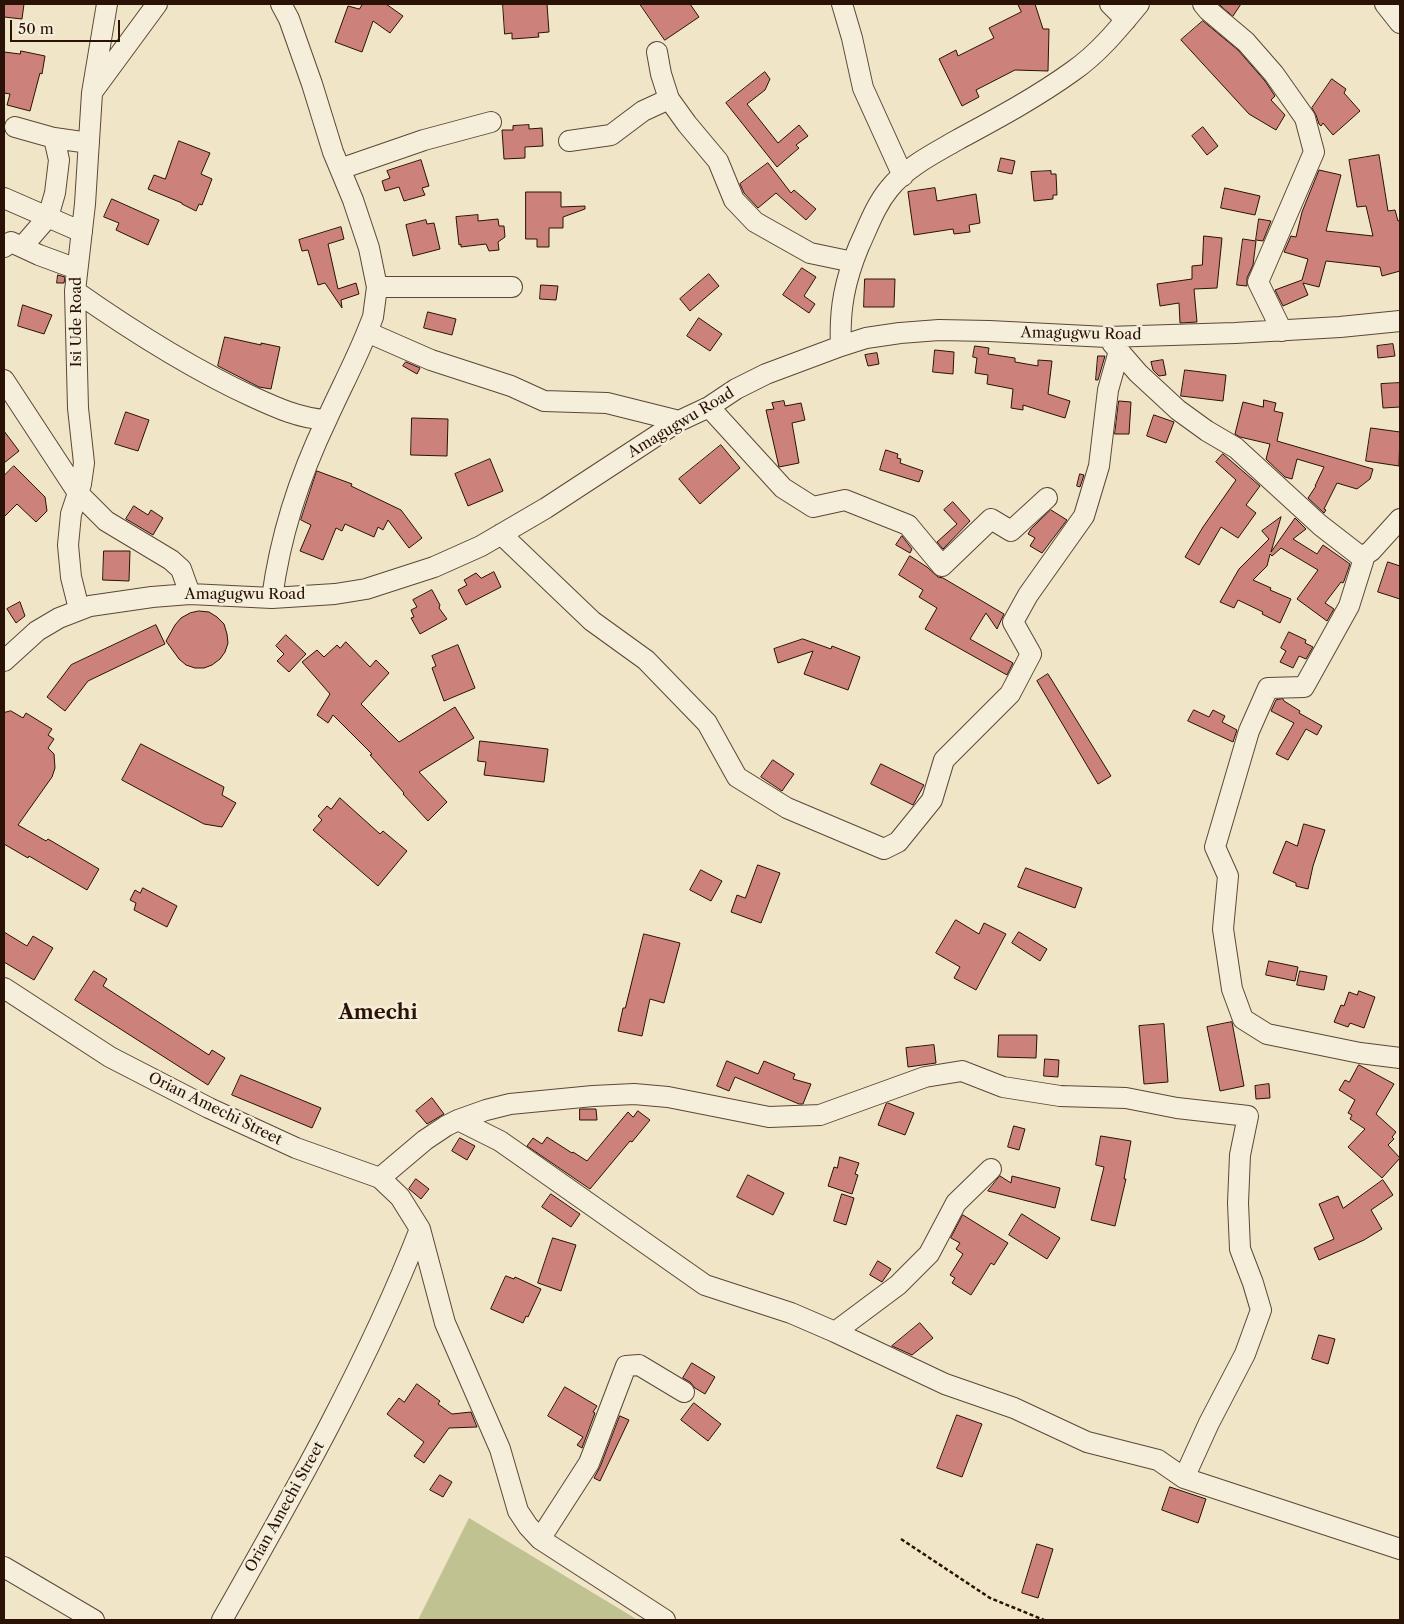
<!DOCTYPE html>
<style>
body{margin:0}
#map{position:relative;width:1404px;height:1624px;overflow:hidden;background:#f0e5c7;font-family:"Libre Caslon Text",serif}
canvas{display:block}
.frame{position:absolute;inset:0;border:5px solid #2a1206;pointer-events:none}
.scale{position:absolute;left:10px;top:20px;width:110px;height:22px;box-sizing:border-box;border:2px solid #2a1206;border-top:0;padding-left:6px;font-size:15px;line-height:18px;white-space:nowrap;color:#2a1206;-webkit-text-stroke:4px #f5eedb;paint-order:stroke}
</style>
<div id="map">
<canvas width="1404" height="1624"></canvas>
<div class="frame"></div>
<div class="scale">50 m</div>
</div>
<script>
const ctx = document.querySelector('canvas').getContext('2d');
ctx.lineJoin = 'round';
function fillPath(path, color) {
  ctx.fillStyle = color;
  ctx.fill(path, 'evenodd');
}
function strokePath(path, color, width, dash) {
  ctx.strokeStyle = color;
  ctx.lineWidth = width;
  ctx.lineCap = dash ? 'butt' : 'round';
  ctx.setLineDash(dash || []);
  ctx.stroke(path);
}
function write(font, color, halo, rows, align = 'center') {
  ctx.font = font + ' "Libre Caslon Text",serif';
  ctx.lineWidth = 5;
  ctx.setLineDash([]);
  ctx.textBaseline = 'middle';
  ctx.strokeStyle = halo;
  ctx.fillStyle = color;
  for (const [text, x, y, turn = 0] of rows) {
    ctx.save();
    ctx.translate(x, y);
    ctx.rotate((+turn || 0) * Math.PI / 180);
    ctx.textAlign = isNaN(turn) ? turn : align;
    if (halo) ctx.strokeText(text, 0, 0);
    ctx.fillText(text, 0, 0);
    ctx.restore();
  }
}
fillPath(new Path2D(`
 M469 1518 638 1620H418Z`), '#c0c291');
const building = new Path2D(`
 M4 4H24L22 19 4 17Z
 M363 4H386L403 16 390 33 373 21 362 52 335 42 348 6 359 9Z
 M503 4H547L549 32 538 33 539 37 512 39V33L505 34Z
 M640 4H690L699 17 665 40Z
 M1018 4H1035L1043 29H1049L1048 71 1015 70 976 90 979 97 962 106 939 59 956 50 958 56 994 38 989 28 1021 12Z
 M1219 4H1241L1233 16Z
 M1203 21 1238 50 1265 81 1275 96 1271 100 1285 115 1276 130 1249 114 1181 40Z
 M21 51 45 56 42 74 40 73 30 111 7 105 10 94 4 93V52L20 54Z
 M765 72 770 79 765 90 747 104 778 143 799 125 808 136 796 145 799 148 777 167 726 103Z
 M1332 79 1346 89 1344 93 1360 111 1333 135 1323 123 1321 126 1319 124 1316 115 1312 108Z
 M529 125V129L542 128 543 146 525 147V158L504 159 502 130H513V126Z
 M1203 127 1218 146 1207 155 1192 136Z
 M179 141 210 153 201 174 212 179 202 205 199 204 196 211 182 204V203L148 189 154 175 165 179Z
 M1379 155 1388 211 1395 210 1398 221 1400 220V271L1382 276 1380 267 1326 261 1319 287 1303 283 1308 295 1283 306 1275 290 1302 280 1308 259 1284 252 1291 236 1296 237 1302 212 1319 170 1341 175 1326 231 1373 236 1366 206 1357 207 1349 160Z
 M1001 158 1015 161 1012 174 998 171Z
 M421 160 429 186 422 188 425 195 404 201 399 187 385 191 382 181 390 178 387 171Z
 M768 163 791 193 794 190 816 209 806 220 776 193 758 208 744 193 740 184Z
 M1051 171V174H1056L1057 195H1053V199L1034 201 1031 172Z
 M935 188 937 201 976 194 980 223 969 225 970 232 954 234 953 229 914 235 908 192Z
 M1225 188 1260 196 1255 215 1221 208Z
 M526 192H561V207L585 206V209L563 217V228H549V247H537V239H526Z
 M112 199 159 220 148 245 116 230 119 223 104 217Z
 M478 215V221L498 219 499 226H504L505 237 498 242 499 250 489 251 486 244 461 247V244L459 245 456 217Z
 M1259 219 1271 221 1263 241 1256 240Z
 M426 220 427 224 434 223 440 249 413 256 406 225Z
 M341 227 344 239 328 244 338 289 356 283 359 294 341 300 342 308 325 283 318 285 308 250 302 251 299 240Z
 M1204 236 1222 238 1217 288 1194 289 1197 322 1180 323 1179 303 1160 306 1157 284 1192 279V266L1202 265Z
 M1243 239 1256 241 1253 265 1247 278V286L1237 285Z
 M802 268 816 277 804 296 815 304 809 313 783 295Z
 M709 274 719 286 690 311 680 299Z
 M58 275 65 277 64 283H57Z
 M865 279H895L894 307H864Z
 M541 285 558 286 556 300 540 299Z
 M23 305 52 315 44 334 18 326Z
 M428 312 456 319 452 335 424 328Z
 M699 318 722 334 710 351 687 336Z
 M225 337 261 345V343L280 347 271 389 259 387 218 366Z
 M1393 344 1395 356 1378 358 1377 346Z
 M975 346 989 348 988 354 1015 358V362L1038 366V360L1052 361 1048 394 1070 401 1065 418 1023 405V410L1011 408 1013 389 987 384 988 375 975 373 977 358 973 357Z
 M935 350 954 352 953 374 933 372Z
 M877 353 879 364 868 366 865 355Z
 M1098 356H1105L1098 380H1096Z
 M1163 360 1166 375 1159 376 1153 370 1151 362Z
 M406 362 420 368 417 374 403 366Z
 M1185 370 1226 375 1223 401 1181 396Z
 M1400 383V407L1383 408 1381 384Z
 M1264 400 1276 403 1274 411 1283 413 1277 441 1373 469 1370 479 1357 489 1337 483 1324 509 1326 510 1324 513 1308 498 1316 486H1315L1324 467 1297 459 1292 479 1285 477 1266 459 1270 444 1240 437 1235 434 1243 402 1263 407Z
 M784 401 785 406 801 403 805 420 792 423 799 463 779 467 766 410 774 409 772 403Z
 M1119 401 1131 402 1129 434H1115Z
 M126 412 149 420 138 451 115 444Z
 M1154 415 1174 422 1166 443 1147 436Z
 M412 418 448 419 447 456 411 455Z
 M1371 428 1400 432 1399 466 1366 461Z
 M4 431 19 451 4 463Z
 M721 445 740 468 700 504 679 479Z
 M886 450 898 454 897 458 901 459 900 463 923 471 919 482 880 470Z
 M1223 454 1260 486 1246 505 1256 513 1238 538 1221 527 1199 565 1185 557 1203 527 1236 480 1216 462Z
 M490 459 503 491 468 506 455 474Z
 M14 466 45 497 47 511 36 522 17 504 4 517V476Z
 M317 471 352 484 351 486 401 510 422 538 409 548 388 520 383 530 378 527 374 537 345 524 342 531 336 528 323 560 300 551 311 525 301 520Z
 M1080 474 1084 475 1080 487 1077 486Z
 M953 502 970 521 943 549 937 542 957 524 944 510Z
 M134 506 148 515 151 510 163 518 153 535 126 519Z
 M1051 510 1067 520 1042 553 1030 546 1035 538 1028 534 1031 529Z
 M1281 517 1271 552 1295 518 1306 529 1293 539 1317 554 1323 545 1350 564 1344 581 1343 583 1341 582 1325 603 1334 609 1327 621 1297 599 1318 570 1281 548 1272 556 1270 554 1267 566 1253 580 1271 588 1270 590 1291 599 1280 623 1262 614 1263 612 1238 600 1234 608 1220 602 1239 569 1269 539 1262 531Z
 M902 536 912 549 910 553 896 545Z
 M104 551H130L129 581 103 580Z
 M910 556 927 567 938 577 943 578 1004 614 997 629 986 613 970 639 1013 663 1007 675 925 629 937 608 919 597 923 590 899 575Z
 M1388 562 1400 566V599L1378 592Z
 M494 572 501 587 466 605 458 590 467 585 464 580 476 573 481 578Z
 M432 590 440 605 439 608 447 619 420 634 411 618 414 617 411 610 417 607 413 600Z
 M20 602 25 616 16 623 7 609Z
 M199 611 209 612 217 617 224 624 227 634 228 643 225 652 220 659 212 665 204 668H195L186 665 179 659 166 641 175 625 181 618 190 613Z
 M156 625 165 644 88 681 65 711 47 697 71 665Z
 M1289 632 1306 640 1305 643 1313 647 1306 659 1299 656 1293 668 1280 662 1286 651 1281 648Z
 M286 635 306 654 289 672 277 661 284 654 276 646Z
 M803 639 831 649 832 646 860 657 848 690 804 674 813 651 778 663 774 649Z
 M346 642 370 667 376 660 389 673 361 704 399 742 455 707 474 738 419 772 447 802 428 821 403 794 404 793 370 755 372 754 333 715 328 723 317 715 330 694 302 662 317 650 324 657 337 645 340 648Z
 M458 645 475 688 444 701 432 668 436 666 432 656Z
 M1048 674 1111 776 1098 784 1037 681Z
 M1283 699 1284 701 1300 711 1299 713 1322 726 1317 735 1306 729 1288 760 1276 754 1294 723 1271 711 1276 700Z
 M1194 710 1209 717 1213 710 1225 716 1222 722 1237 730 1233 742 1188 721Z
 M11 711 23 718 26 713 52 729 48 735 54 739 48 748 54 754 55 768 52 777 18 825 46 841 48 839 99 869 87 890 29 856 28 858 4 844V713Z
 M480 741 548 749 544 782 484 775 486 762 478 761Z
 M141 744 224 787 222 795 236 803 222 827 204 824 122 780Z
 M773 760 794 774 782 791 761 777Z
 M881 764 924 785 913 805 871 784Z
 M340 798 380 834 383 831 407 851 378 886 313 830 322 820 318 816 327 806 331 809Z
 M1304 824 1325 830 1313 866 1308 889 1296 886V883L1273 873 1286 841 1297 846Z
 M758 865 780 873 761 923 731 912 737 895 745 898Z
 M1026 868 1082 888 1075 908 1018 887Z
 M701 870 722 881 711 901 690 890Z
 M143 888 177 906 167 927 134 910 136 903 130 900 135 890 140 893Z
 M956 920 979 934 984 923 1006 934 976 990 954 978 960 967 936 953Z
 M4 932 27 946 33 936 53 948 34 980 4 962Z
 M1019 932 1047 949 1040 961 1012 943Z
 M644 934 680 943 664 1003 650 999 642 1036 618 1031 623 1008H625Z
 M1269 961 1298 967 1295 981 1266 975Z
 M94 971 107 979 103 986 209 1055 212 1050 225 1058 208 1085 75 1000Z
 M1300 971 1327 976 1324 990 1297 985Z
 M1359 991 1375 997 1364 1028 1350 1023 1348 1027 1334 1022 1341 1005 1344 1006 1349 992 1357 995Z
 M1232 1022 1244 1086 1220 1091 1207 1027Z
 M1164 1024 1168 1082 1144 1084 1139 1026Z
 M999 1035H1037L1036 1058 998 1057Z
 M934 1045 936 1063 908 1067 906 1048Z
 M1045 1059 1059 1060 1058 1077 1044 1076Z
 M727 1061 758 1074 764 1061 795 1074 793 1079 811 1084 803 1104H799L735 1077 729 1091 717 1086Z
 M1359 1065 1394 1084 1376 1114 1396 1132 1392 1137 1394 1139 1388 1145 1400 1158 1382 1178 1348 1147 1365 1129 1350 1119 1352 1115 1348 1113 1355 1100 1339 1090 1345 1080 1349 1082Z
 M241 1075 321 1108 312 1128 232 1095Z
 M1269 1084 1270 1098 1256 1099 1255 1086Z
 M432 1098 444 1114 427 1124 416 1111Z
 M888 1103 914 1113 905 1135 878 1125 886 1104Z
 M580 1109H596L597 1120H580Z
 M638 1111 650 1120 632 1142 630 1141 590 1189 527 1146 533 1138 542 1144 547 1137 572 1153 573 1152 587 1161 628 1112 633 1117Z
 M1014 1126 1025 1129 1019 1150 1008 1147Z
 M1101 1136 1131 1141 1124 1179H1126L1115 1226 1091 1220 1104 1167 1096 1165Z
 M460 1138 475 1146 467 1160 452 1151Z
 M840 1157 859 1163 855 1174 858 1175 852 1194 828 1186 834 1167 837 1168Z
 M748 1175 784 1193 773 1215 737 1197Z
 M1000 1176 1011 1183 1012 1176 1060 1188 1055 1208 988 1191Z
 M416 1179 429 1189 421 1199 409 1189Z
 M1383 1180 1393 1195 1371 1210 1382 1229 1364 1240 1319 1260 1314 1248 1334 1239 1319 1204 1338 1196 1343 1208Z
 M551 1194 580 1214 571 1227 542 1207Z
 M842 1194 854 1198 846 1225 834 1221Z
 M1022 1214 1060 1238 1047 1259 1009 1235Z
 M963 1215 1008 1243 994 1265 991 1263 971 1295 952 1283 955 1278 950 1275 963 1254 956 1249 960 1243 951 1238Z
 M553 1238 576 1245 561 1291 538 1283Z
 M878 1261 891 1269 882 1282 870 1275Z
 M506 1276 514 1279 515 1277 541 1289 528 1317 526 1316 523 1323 491 1309Z
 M920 1323 933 1338 912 1355 892 1346Z
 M1319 1335 1335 1339 1328 1364 1312 1359Z
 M692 1363 715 1377 705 1394 695 1388 690 1382 683 1378Z
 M417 1384 440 1401 438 1404 452 1414 471 1412 477 1427 449 1428 424 1463 414 1456 424 1442 387 1414 399 1398 404 1402Z
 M565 1387 597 1406 593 1412 595 1413 582 1448 577 1445 583 1437 548 1416Z
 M694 1403 721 1424 708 1441 681 1420Z
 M957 1415 982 1424 962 1477 937 1468Z
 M620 1416 629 1420 600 1481 594 1478 600 1467Z
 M440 1475 452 1482 443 1497 430 1490Z
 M1170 1487 1206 1499 1198 1523 1162 1510Z
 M1037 1544 1053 1549 1038 1598 1022 1593Z`);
fillPath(building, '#cc817a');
strokePath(building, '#2a1206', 1);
const minor = new Path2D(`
 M842 4 852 38 863 88 903 176
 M1110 4 1126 20
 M1203 4 1208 10 1246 42 1274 74 1305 118 1314 152 1258 282 1282 331
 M1385 4 1400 23
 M657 52 661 74 669 99 687 124 718 161 734 200 755 222 810 253 853 262
 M93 91 157 4
 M15 127 54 138 89 143
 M569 141 611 135 643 111 669 99
 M340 169 424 140 491 122
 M4 198 82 232
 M4 247 11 242 39 255 77 269
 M22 247 48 217 55 193 59 160 54 138
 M377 287H512
 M75 291C132 331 190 368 253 397 277 408 299 418 326 420
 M367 332 431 360 511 386 544 401 607 403 679 421
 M1112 343 1138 373 1178 410 1207 431 1236 448 1320 525 1360 556 1365 555 1371 551 1400 519
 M841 346C839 309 845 280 859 246 868 227 875 206 889 189 906 167 935 153 959 139 998 118 1037 97 1073 71 1099 53 1119 28 1139 4
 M4 380 78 493 106 521 171 560 181 569 190 594
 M709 407 783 488 813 507 845 500 908 525 942 566 991 519 1011 531 1047 498
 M501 534 592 621 646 660 707 723 737 777 787 808 884 849 898 842 932 800 944 760 1010 694 1031 654 1013 622 1028 595 1084 516 1099 466 1108 390 1119 351
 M1365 555 1349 606 1304 687 1268 688 1249 731 1215 847 1228 876 1223 929 1232 989 1243 1019 1267 1034 1360 1053 1400 1058
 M272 598C280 537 300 475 327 419 340 390 355 362 367 332L373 317 377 287 369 248 353 200 333 152 312 84 289 19 281 4
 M79 609 71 577 68 545 71 514 81 484 84 463 78 408 75 291 85 204 92 93 107 4
 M4 661 37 631 59 618 90 606 152 597 190 594 272 598 335 594 366 589 434 567 481 546 546 508 679 421 709 407 736 389 766 374 841 346 866 338 900 333 939 330 989 331 1107 337 1235 333 1340 327 1400 321
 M4 988 110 1057 209 1108 296 1148 380 1178 400 1197 420 1229 445 1323 500 1449 518 1511 528 1526 540 1539 665 1620
 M458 1120 500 1141 520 1155 705 1285 791 1313 835 1332 945 1384 1014 1408 1087 1442 1158 1460 1184 1478 1400 1549
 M380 1178 425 1140 446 1126 458 1120 486 1110 510 1104 593 1096 634 1094 668 1097 769 1117 820 1115 925 1077 962 1071 1003 1087 1060 1096 1126 1098 1177 1108 1248 1116 1240 1155 1238 1203 1240 1249 1253 1283 1261 1310 1245 1354 1209 1423 1184 1478
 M835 1332 898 1285 929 1254 956 1203 991 1169
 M540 1539 589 1463 626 1366 639 1365 684 1392
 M4 1567 94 1620
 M222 1620C294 1493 367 1365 420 1229`);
strokePath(minor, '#5c4736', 22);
strokePath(new Path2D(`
 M901 1539 990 1598 1044 1620`), '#2a1206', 2.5, [4, 2.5]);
strokePath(minor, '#f5eedb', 20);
write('15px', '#2a1206', '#f5eedb', [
 ["Isi Ude Road",77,322,-90],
 ["Amagugwu Road",1081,334,1],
 ["Amagugwu Road",681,423,-31],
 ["Amagugwu Road",245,595],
 ["Orian Amechi Street",215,1109,26],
 ["Orian Amechi Street",285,1507,-61]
]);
write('bold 20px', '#2a1206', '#f5eedb', [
 ["Amechi",378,1013]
]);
</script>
